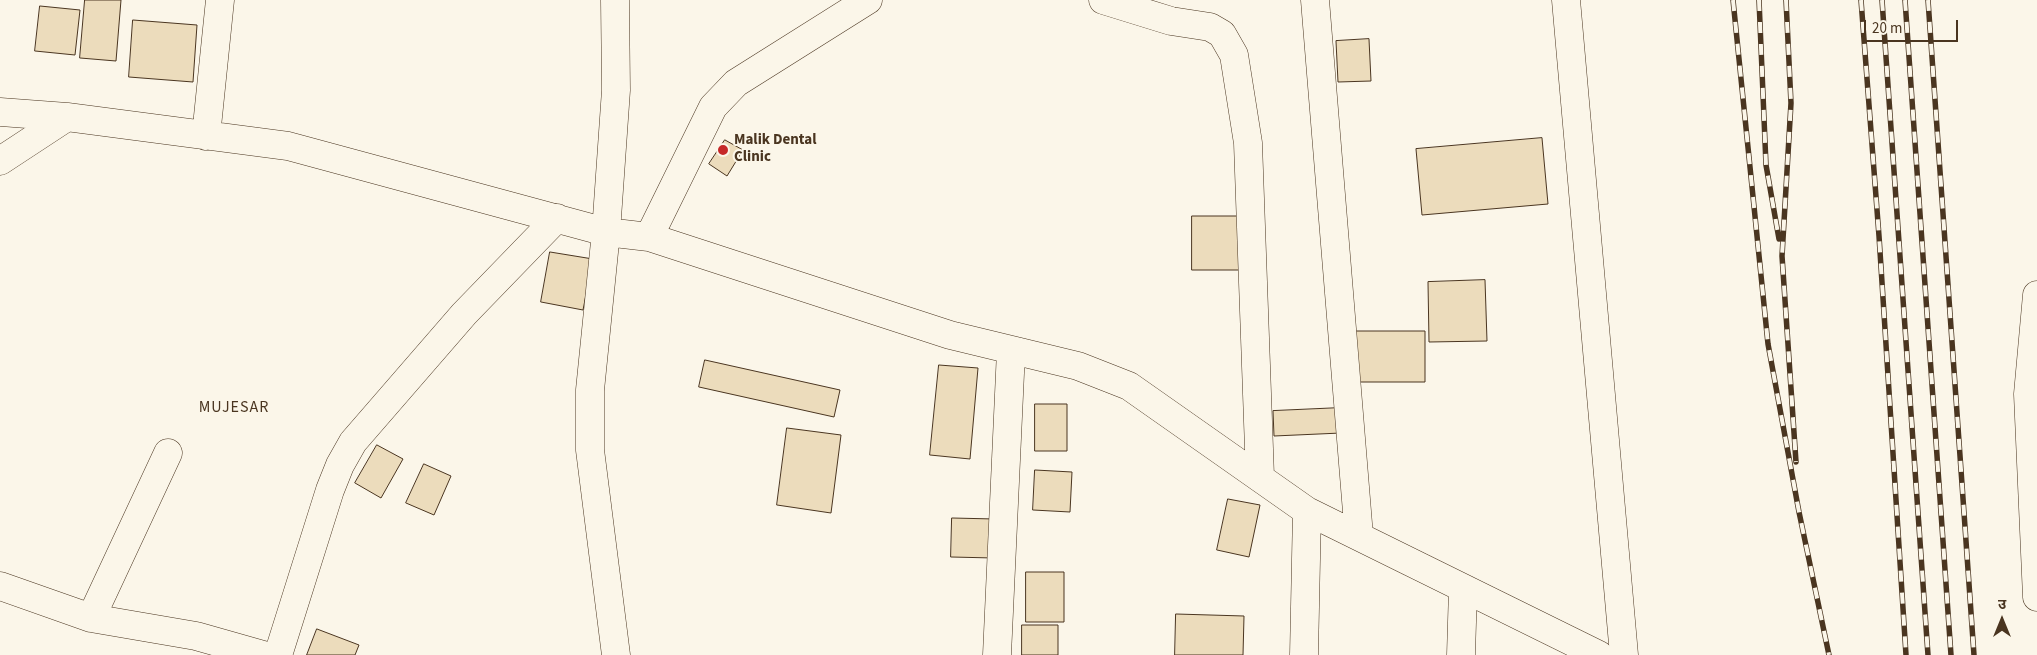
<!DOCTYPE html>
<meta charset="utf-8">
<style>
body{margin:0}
#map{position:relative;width:2037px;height:655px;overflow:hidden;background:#fbf6e9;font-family:"Source Sans 3","Noto Sans Devanagari",sans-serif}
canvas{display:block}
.north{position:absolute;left:1977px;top:595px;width:50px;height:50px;-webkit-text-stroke:4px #fbf6e9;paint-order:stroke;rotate:0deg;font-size:14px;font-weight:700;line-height:20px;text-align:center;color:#4a3520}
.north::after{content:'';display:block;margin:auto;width:18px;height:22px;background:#4a3520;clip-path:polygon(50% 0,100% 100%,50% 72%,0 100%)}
.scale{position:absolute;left:1864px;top:20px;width:94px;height:22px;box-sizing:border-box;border:2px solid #4a3520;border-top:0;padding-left:6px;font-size:15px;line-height:18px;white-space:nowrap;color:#4a3520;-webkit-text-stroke:4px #fbf6e9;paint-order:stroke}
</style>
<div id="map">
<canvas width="2037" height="655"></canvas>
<div class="north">उ</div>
<div class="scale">20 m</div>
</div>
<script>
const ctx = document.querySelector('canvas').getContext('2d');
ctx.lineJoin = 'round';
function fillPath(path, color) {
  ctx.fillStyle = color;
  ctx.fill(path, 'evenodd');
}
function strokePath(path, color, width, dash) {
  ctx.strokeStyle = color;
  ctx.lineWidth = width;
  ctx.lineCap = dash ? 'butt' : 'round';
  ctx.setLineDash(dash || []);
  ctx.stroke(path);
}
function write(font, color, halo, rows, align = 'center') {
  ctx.font = font + ' "Source Sans 3",sans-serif';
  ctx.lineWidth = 4;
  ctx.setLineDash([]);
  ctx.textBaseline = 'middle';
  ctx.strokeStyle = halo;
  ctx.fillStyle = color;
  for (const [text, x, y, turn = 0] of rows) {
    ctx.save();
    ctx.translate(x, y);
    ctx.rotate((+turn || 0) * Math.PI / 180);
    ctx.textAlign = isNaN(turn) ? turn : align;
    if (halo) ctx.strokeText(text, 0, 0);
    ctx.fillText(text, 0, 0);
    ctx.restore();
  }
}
const building = new Path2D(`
 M85 0H121L116 61 80 58Z
 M40 6 80 10 75 55 35 51Z
 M133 20 197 25 193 82 129 77Z
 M1369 39 1371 81 1338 82 1336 41Z
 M1542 138 1548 204 1422 215 1416 149Z
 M725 140 743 150 727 176 709 164Z
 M1192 216H1244V270H1192Z
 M550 252 593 259 583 310 541 302Z
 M1485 280 1487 341 1429 342 1428 282Z
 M1356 331H1425V382H1356Z
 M705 360 840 390 834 417 699 387Z
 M939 365 978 368 970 459 930 455Z
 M1035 404H1067V451H1035Z
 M1340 408 1341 433 1274 436 1273 411Z
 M787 428 841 435 831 513 777 505Z
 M377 445 403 459 381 498 355 483Z
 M424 464 451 476 434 515 406 503Z
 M1035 470 1072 472 1070 512 1033 510Z
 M1228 499 1260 505 1249 557 1217 550Z
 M952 518 995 519 994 558 951 557Z
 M1026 572H1064V622H1026Z
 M1176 614 1244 616 1243 655H1175Z
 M1022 625H1058V655H1022Z
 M317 629 359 645 355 655H307Z`);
fillPath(building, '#ecdcbc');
strokePath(building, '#4a3520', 1);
const minor = new Path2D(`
 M615 0 616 90 606 232 590 390V450L616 655
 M1103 0 1171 21 1210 27 1222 34 1234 55 1248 143 1260 477
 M1315 0 1359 536
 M0 112 67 117 288 146 606 232 649 237 950 335 1078 366 1129 386 1307 511 1599 655
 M206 136 220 0
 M0 161 67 117
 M649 237 713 107 736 83 868 0
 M2037 295 2028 394 2037 597
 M0 586 91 618 196 636 263 655
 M91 618 168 453
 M275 655 279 652 330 490 340 465 353 442 464 314 557 218
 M997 655 1011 351
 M1304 655 1307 511
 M1461 655 1463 589`);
const tertiary = new Path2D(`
 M1566 0 1624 655`);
strokePath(minor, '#4a3520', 29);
strokePath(tertiary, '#4a3520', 29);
strokePath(minor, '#fbf6e9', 28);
strokePath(tertiary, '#fbf6e9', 28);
const rail = new Path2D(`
 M1733 0 1768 344 1799 512 1829 655
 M1759 0 1766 165 1779 239
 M1786 0 1791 103 1782 256 1796 462
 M1861 0 1879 236 1906 655
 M1882 0 1928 655
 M1905 0 1951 655
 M1928 0 1974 655`);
strokePath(rail, '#4a3520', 5.5);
strokePath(rail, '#fbf6e9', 4, [11]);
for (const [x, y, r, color] of [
 [723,150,6,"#c62828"]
]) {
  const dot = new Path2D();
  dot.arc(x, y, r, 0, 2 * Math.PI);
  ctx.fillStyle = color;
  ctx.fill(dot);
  strokePath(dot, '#fbf6e9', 2);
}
write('bold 15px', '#4a3520', '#fbf6e9', [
 ["Malik Dental",734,141],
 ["Clinic",734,158]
], 'left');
ctx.letterSpacing = '1px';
write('16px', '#4a3520', '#fbf6e9', [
 ["MUJESAR",234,408]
]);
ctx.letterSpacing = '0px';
</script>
